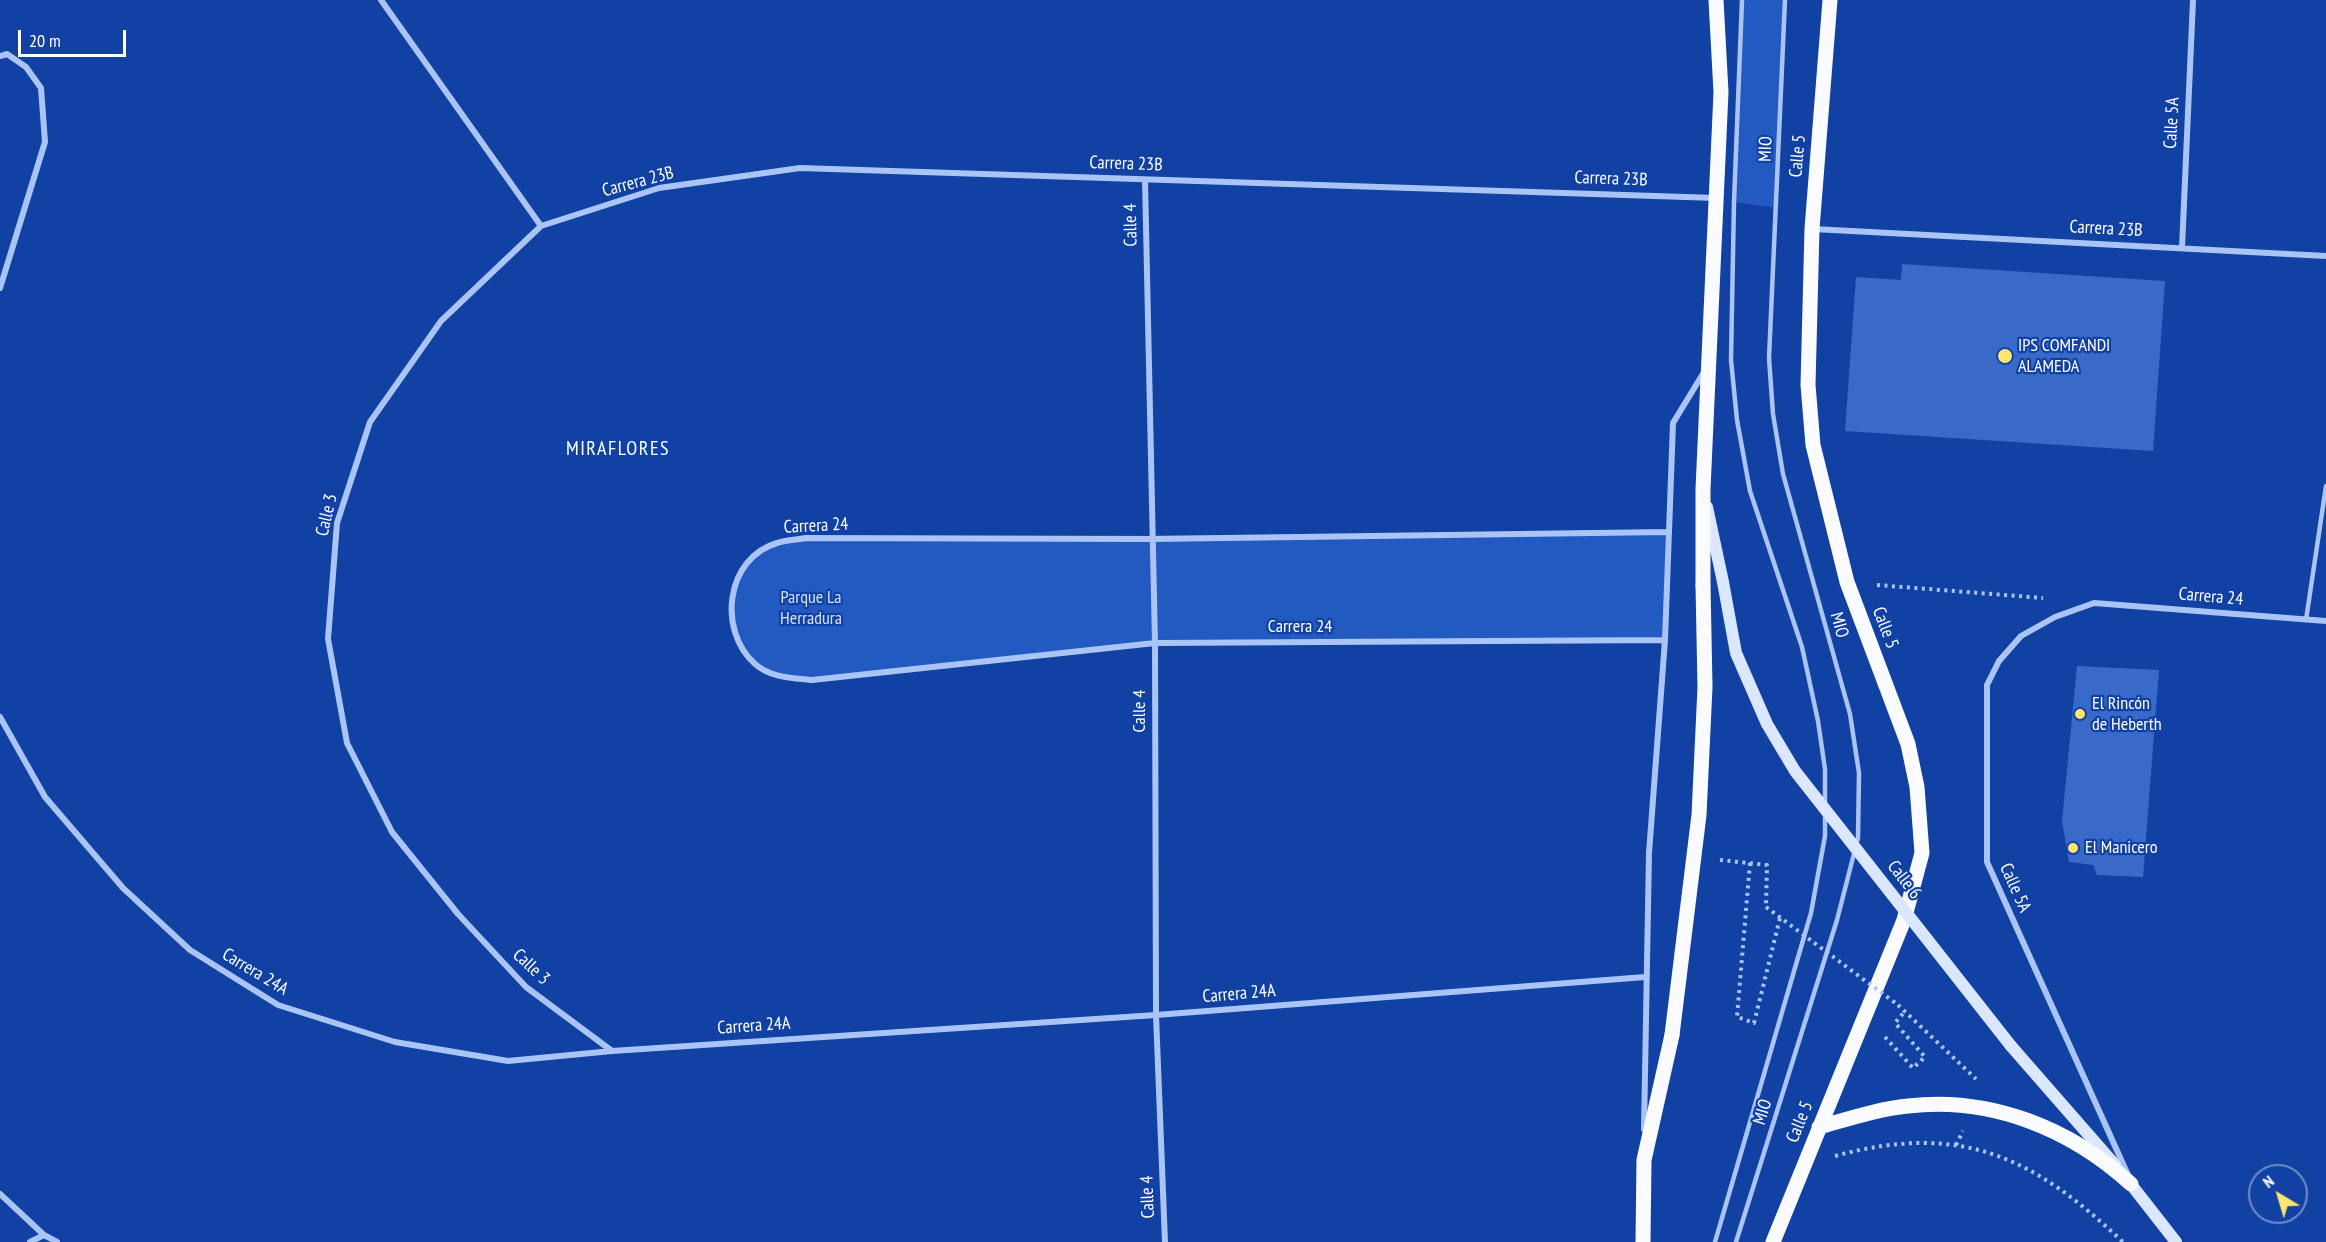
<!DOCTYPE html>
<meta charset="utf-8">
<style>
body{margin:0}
#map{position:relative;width:2326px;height:1242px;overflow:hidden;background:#1141a3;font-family:"PT Sans Narrow",sans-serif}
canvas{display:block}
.north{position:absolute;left:2248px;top:1164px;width:60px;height:60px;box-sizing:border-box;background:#1141a3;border:2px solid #708dc8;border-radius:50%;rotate:322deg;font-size:16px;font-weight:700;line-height:24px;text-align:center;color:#fff}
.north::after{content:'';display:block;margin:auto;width:21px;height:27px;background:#ffe56f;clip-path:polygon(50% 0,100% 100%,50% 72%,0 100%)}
.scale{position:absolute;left:18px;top:30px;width:108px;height:27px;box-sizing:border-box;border:3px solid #fff;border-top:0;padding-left:8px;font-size:18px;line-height:21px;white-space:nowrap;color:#fff;-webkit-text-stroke:4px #1141a3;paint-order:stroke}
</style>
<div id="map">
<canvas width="2326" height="1242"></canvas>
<div class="north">N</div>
<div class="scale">20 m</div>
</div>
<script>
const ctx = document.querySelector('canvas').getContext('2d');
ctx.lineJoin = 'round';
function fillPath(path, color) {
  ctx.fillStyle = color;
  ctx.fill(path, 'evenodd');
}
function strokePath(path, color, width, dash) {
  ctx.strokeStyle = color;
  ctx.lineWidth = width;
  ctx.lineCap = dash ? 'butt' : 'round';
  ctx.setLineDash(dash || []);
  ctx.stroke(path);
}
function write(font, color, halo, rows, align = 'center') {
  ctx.font = font + ' "PT Sans Narrow",sans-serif';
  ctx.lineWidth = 4.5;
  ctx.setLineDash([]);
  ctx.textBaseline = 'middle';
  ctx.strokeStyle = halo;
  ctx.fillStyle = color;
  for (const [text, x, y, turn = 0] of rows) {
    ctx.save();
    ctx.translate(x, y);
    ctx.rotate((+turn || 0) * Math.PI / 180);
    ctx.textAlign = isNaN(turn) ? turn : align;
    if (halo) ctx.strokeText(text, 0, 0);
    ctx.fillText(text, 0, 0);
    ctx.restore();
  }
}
fillPath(new Path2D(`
 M1742 0H1785L1778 208 1734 202Z
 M1667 532 1665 640 1155 643 812 680C792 678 771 678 755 664 717 630 726 558 778 543 786 540 796 540 805 538Z`), '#235ac1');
fillPath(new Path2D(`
 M1902 264 2165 281 2153 451 1845 431 1856 277 1901 280Z
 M2077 666 2159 670 2143 877 2097 875 2093 865 2069 862 2062 821Z`), '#3a6ac9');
strokePath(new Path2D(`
 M1877 585 2043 598
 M1720 860 1767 865 1766 907
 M1750 863 1737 1017 1754 1023 1780 918
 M1898 1005 1976 1079
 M1885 1037 1913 1068 1925 1057 1895 1023 1905 1011
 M1956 1145 1963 1131
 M1835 1156C1961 1122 2032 1156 2123 1242`), '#abc4f6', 4, [3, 4.5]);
strokePath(new Path2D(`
 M1742 0 1734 202 1731 360 1737 420 1750 491 1802 647 1818 721 1825 769V804
 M2306 620 2326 486
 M1715 1242 1811 913 1825 836V816
 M1736 1242 1837 920 1858 838 1859 773 1850 714 1783 474 1773 414 1769 358 1785 0`), '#abc4f6', 4.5);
strokePath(new Path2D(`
 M381 0 541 226
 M0 56 7 54 26 67 41 88 45 142 0 288
 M1145 180 1155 643 1156 1015 1165 1242
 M1813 229 2326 256
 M2182 248 2193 0
 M1665 640 1155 643 812 680C792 678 771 678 755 664 717 630 726 558 777 543 786 540 796 540 805 538L1151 539 1667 532
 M0 717 45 797 123 888 190 950 278 1005 395 1042 508 1061 612 1051 1156 1015 1645 977
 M612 1051 526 987 458 914 392 832 347 743 328 639 337 523 370 422 441 321 541 226 659 188 800 168 1716 198
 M1644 1129 1649 853 1665 640 1673 423 1704 372
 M2128 1175 1987 862V685L1999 661 2021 636 2055 617 2094 603 2326 621
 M0 1194 44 1235 57 1242
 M30 1242 44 1235`), '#abc4f6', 6);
strokePath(new Path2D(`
 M1707 507 1723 582
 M2011 1046 2115 1165
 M2126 1178 2176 1242`), '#dbe7fe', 12);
strokePath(new Path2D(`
 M1703 585V489L1721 92 1716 0
 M1819 1127C1848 1119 1878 1109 1908 1106 1991 1096 2071 1129 2131 1184
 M1643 1242 1644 1160 1672 1035
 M1773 1242 1904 920 1922 853 1917 787 1908 744 1847 582 1813 445 1808 385 1812 229 1830 0`), '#f9fbff', 15);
strokePath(new Path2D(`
 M1766 907 1898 1005`), '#abc4f6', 4, [3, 4.5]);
strokePath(new Path2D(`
 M1723 582 1736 653 1767 724 1795 771 2011 1046`), '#dbe7fe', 12);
strokePath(new Path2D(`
 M1672 1035 1699 815 1705 687 1703 585`), '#f9fbff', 15);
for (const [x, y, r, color] of [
 [2005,356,8,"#ffe56f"],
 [2080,714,6,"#ffe56f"],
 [2073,848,6,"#ffe56f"]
]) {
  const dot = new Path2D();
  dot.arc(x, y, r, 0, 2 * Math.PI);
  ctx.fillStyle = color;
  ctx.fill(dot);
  strokePath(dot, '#1141a3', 2);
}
write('18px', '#fff', '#1141a3', [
 ["Calle 5A",2172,123,-87],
 ["MIO",1766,149,-88],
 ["Calle 5",1798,156,-85],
 ["Carrera 23B",1126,164,2],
 ["Carrera 23B",1611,179,2],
 ["Carrera 23B",638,182,-15],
 ["Calle 4",1131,225,-91],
 ["Carrera 23B",2106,229,3],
 ["Calle 3",327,515,-77],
 ["Carrera 24",816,526,-3],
 ["Carrera 24",2211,597,5],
 ["MIO",1839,625,74],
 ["Carrera 24",1300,627],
 ["Calle 5",1885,628,69],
 ["Calle 4",1140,711,-90],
 ["Calle 6",1904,880,52],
 ["Calle 5A",2015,888,66],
 ["Calle 3",531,967,43],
 ["Carrera 24A",255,972,31],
 ["Carrera 24A",1239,994,-5],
 ["Carrera 24A",754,1026,-4],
 ["MIO",1763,1112,-73],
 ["Calle 5",1800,1122,-68],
 ["Calle 4",1148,1197,-92]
]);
write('18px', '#fff', '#1141a3', [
 ["IPS COMFANDI",2018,346],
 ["ALAMEDA",2018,367],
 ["El Rincón",2092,704],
 ["de Heberth",2092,725],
 ["El Manicero",2085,848]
], 'left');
write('18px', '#d4e3fe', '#1141a3', [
 ["Parque La",811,598],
 ["Herradura",811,619]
]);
ctx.letterSpacing = '1.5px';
write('20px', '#fff', '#1141a3', [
 ["MIRAFLORES",618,449]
]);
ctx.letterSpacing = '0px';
</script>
